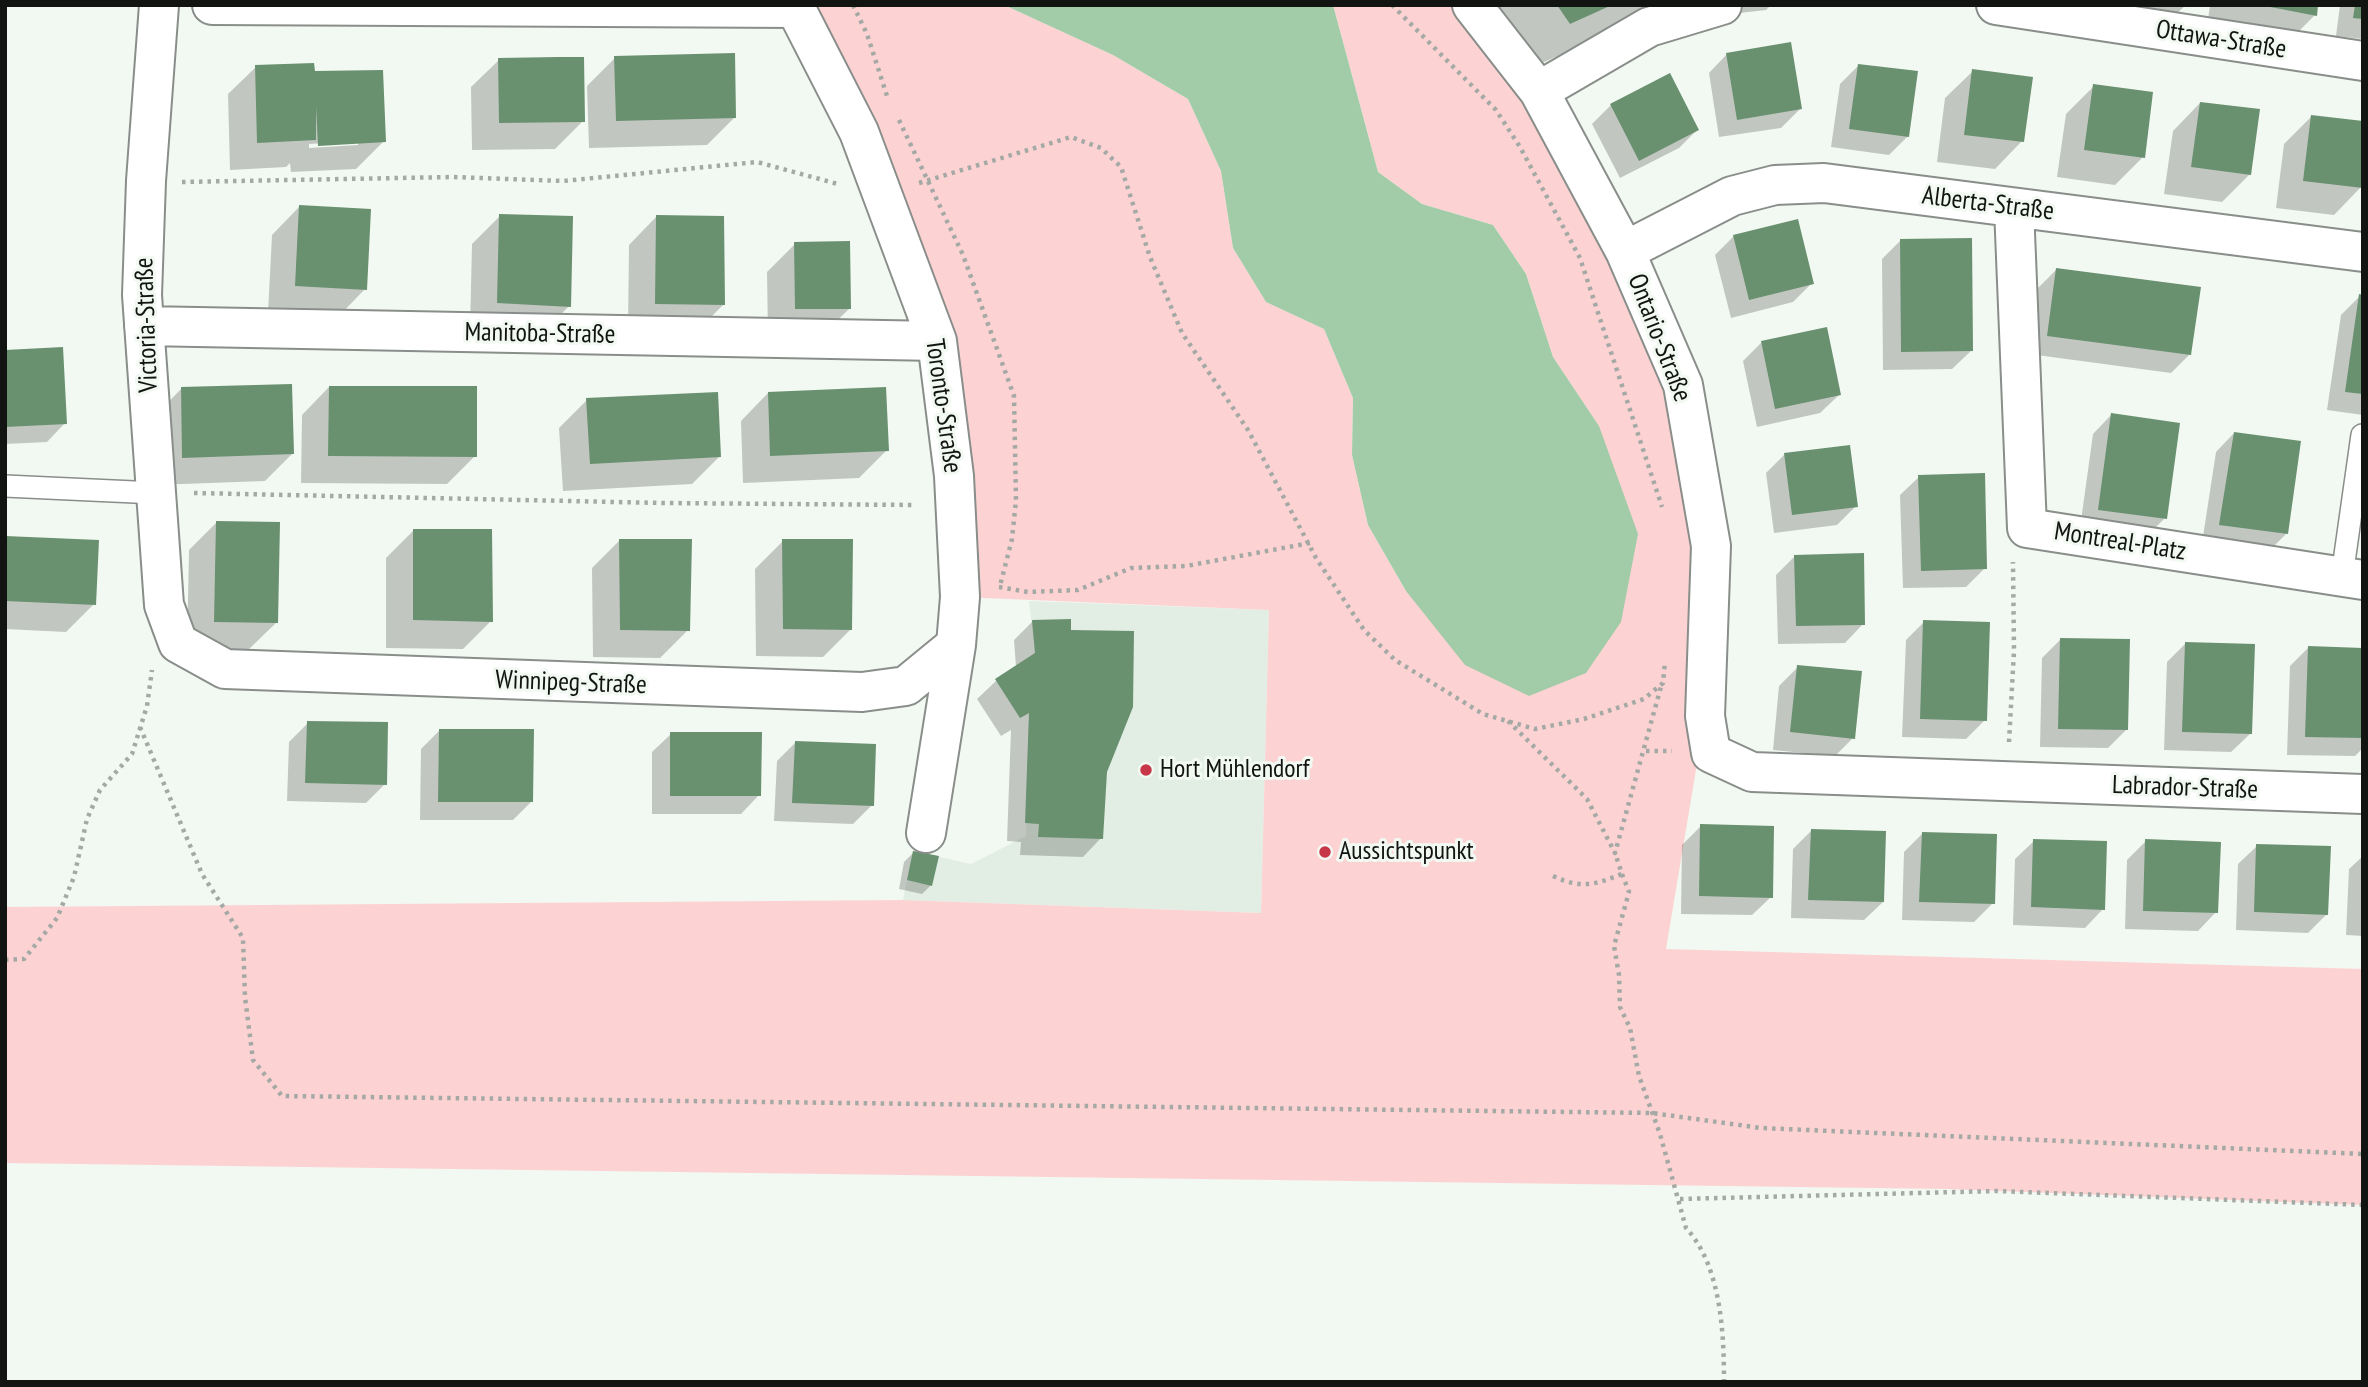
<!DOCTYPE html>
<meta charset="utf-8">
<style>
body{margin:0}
#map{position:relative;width:2368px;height:1387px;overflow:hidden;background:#f2f8f2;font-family:"PT Sans Narrow",sans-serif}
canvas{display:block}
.frame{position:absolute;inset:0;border:7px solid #121412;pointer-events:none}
</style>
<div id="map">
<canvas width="2368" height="1387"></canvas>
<div class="frame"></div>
</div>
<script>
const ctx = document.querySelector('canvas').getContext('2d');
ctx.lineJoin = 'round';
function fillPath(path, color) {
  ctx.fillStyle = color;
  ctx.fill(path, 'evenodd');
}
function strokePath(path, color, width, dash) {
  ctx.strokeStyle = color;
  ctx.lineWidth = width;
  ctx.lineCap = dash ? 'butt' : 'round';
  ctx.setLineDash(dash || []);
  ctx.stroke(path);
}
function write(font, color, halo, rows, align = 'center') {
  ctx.font = font + ' "PT Sans Narrow",sans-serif';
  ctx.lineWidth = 6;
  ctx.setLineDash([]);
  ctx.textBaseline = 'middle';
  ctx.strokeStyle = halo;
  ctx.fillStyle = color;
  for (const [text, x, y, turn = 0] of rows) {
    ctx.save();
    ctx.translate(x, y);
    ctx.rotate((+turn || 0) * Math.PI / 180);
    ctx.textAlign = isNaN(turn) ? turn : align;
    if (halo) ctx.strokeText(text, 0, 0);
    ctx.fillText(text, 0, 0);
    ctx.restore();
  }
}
fillPath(new Path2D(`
 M1029 601 1269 610 1261 913 903 900 913 851 971 864 1026 836 1029 714 1020 718 995 679 1035 653Z`), '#e2eee3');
fillPath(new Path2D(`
 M794 5H1004L1113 55 1188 99 1221 171 1233 248 1266 302 1324 329 1353 398 1352 455 1368 525 1406 591 1599 426 1553 357 1526 274 1493 225 1422 204 1378 172 1333 5H1472L1683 385 1705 716 1666 949 2363 969V1205L1948 1189 5 1163V907L903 900 1261 913 1269 610 960 597 937 341Z`), '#fcd3d2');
fillPath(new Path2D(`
 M1004 5H1333L1378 172 1422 204 1493 225 1526 274 1553 357 1599 426 1638 534 1621 622 1586 673 1529 696 1465 665 1406 591 1368 525 1352 455 1353 398 1324 329 1266 302 1233 248 1221 171 1188 99 1113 55Z`), '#a2cba8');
fillPath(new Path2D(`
 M1475 5H1771L1766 10 1669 21 1584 44 1520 73Z
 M2096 5H2186L2175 15Z
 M2210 5H2316L2315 15 2296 34 2208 20Z
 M2340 5H2363V39L2336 36Z
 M1727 54 1800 109 1781 128 1719 137 1709 73Z
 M615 58 734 118 707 145 589 148 587 86Z
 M499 60 583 121 555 149 472 150 471 87Z
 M1858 66 1908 136 1889 155 1831 147 1840 84Z
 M256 67 313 73 384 141 356 169 291 172 290 163 286 167 230 170 228 94ZM358 141V145L309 148V144Z
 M1973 71 2022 141 1995 169 1937 162 1945 98Z
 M2094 86 2143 157 2115 185 2057 177 2066 114Z
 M2200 103 2250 174 2222 202 2164 194 2173 131Z
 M1611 105 1697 130 1679 148 1620 178 1592 124Z
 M2312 116 2361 187 2334 215 2276 208 2284 144Z
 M299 207 365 289 338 317 268 313 272 235Z
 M500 216 569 306 542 334 470 330 472 244Z
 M656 217 724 304 696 332 628 331 629 245Z
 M1734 236 1812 283 1793 302 1731 318 1715 255Z
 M1900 241 1971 351 1952 369 1883 370 1882 259Z
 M795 244 849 309 821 336H768L767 272Z
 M2056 270 2190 354 2171 373 2029 354 2038 288Z
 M2360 296 2363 297V415L2327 410 2341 315Z
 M1761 343 1839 395 1820 413 1757 427 1743 361Z
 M5 352 65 423 47 442 5 444Z
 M329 387 475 456 447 484 301 483 302 415Z
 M181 389 292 454 265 481 155 485 154 417Z
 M768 393 887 450 859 478 743 483 741 421Z
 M587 400 719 457 692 484 563 491 559 428Z
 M2111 415 2165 518 2146 537 2080 528 2093 434Z
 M2234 433 2287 533 2268 552 2202 543 2216 452Z
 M1785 454 1856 506 1837 525 1774 533 1766 473Z
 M1919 477 1985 568 1966 587 1903 588 1900 495Z
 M217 522 276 623 248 650 187 649 189 550Z
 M413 531 491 621 463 649 386 648V558Z
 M5 538 94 604 66 632 5 629Z
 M620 540 688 630 660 658 593 657 592 568Z
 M783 541 850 630 823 657 756 656 755 569Z
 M1795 556 1863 624 1845 643 1778 644 1776 575Z
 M1033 621 1070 632 1105 771 1101 838 1083 857 1020 855 1021 842 1007 841 1011 730 1001 736 977 699 996 681 1016 667 1014 640Z
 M1924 622 1985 720 1966 739 1902 737 1906 640Z
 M2061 639 2127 729 2108 748 2040 747 2042 658Z
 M2186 643 2250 734 2231 752 2164 750 2167 662Z
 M2308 648 2363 650V748L2355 756 2287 755 2290 666Z
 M1798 667 1853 738 1835 756 1773 750 1779 686Z
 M308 723 385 784 366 803 287 801 289 742Z
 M440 730 532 801 513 820H420L421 749Z
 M671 734 759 795 741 814H652V752Z
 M796 742 872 805 853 824 774 821 777 761Z
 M1701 826 1771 897 1752 915 1681 914 1682 845Z
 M1811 831 1883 902 1864 920 1791 918 1793 849Z
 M1922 834 1993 903 1974 922 1902 920 1904 852Z
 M2034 841 2103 909 2085 928 2013 925 2015 859Z
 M2146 841 2216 912 2198 931 2125 929 2127 860Z
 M2257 846 2327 914 2308 933 2236 930 2238 864Z
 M913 853 931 885 922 894 899 889 904 862Z
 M2363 856V936L2346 935 2349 869Z`), '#0003');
fillPath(new Path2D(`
 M1557 5H1612L1570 24Z
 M2260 5H2318L2317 16Z
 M2355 5H2363V19L2353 18Z
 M1791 42 1802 109 1737 120 1726 53Z
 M735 53 736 118 616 121 614 56Z
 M558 57H584L585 122 499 123 498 58Z
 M314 63 315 71 383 70 386 142 318 146 316 106V140L257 143 255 65Z
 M1858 64 1918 71 1909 137 1849 129Z
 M1972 69 2033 77 2024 142 1964 135Z
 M1670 73 1699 130 1639 161 1610 104Z
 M2093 84 2153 92 2145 158 2084 150Z
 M2200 102 2260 109 2251 175 2191 167Z
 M2311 115 2363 121V188L2303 181Z
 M299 205 371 209 367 290 295 286Z
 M499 214 573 216 571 307 497 303Z
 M656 215 724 216 725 305 655 304Z
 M1798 219 1814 284 1749 300 1733 235Z
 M1972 238 1973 351 1901 352 1900 239Z
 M850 241 851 309H795L794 242Z
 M2056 268 2201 287 2191 355 2047 336Z
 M2359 294 2363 295V394L2345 392Z
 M1827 327 1841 395 1775 409 1761 341Z
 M63 347 67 424 5 427V350Z
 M292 384 294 454 182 458 181 387Z
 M329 386H477V457L328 456Z
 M886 387 889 451 770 456 768 392Z
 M718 392 721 457 590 464 586 398Z
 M2111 413 2180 423 2167 519 2098 510Z
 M2234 432 2301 441 2288 534 2219 525Z
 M1850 445 1858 507 1792 515 1784 453Z
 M1985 473 1987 569 1921 571 1918 475Z
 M216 521 280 522 278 623 214 622Z
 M413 529H492L493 622 413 620Z
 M5 536 99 540 96 605 5 601Z
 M619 539H692L690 631 620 630Z
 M782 539H853L852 630 783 629Z
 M1864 553 1865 625 1796 626 1794 555Z
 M1071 619V630L1134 631 1133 707 1107 772 1103 839 1038 837 1039 824 1025 823 1029 713 1020 718 995 679 1035 653 1032 620Z
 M1923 620 1990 622 1987 721 1920 719Z
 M2060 638 2130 639 2128 730 2058 729Z
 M2185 642 2255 644 2252 734 2182 732Z
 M2308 646 2363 648V738L2305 737Z
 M1797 665 1862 671 1855 739 1790 732Z
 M307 721 388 722 387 785 305 783Z
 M439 729H534L533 802H438Z
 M670 732H762L761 796H670Z
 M795 741 876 744 874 806 792 803Z
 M1700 824 1774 826 1773 898 1699 896Z
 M1811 829 1886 831 1884 902 1808 900Z
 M1922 832 1997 834 1995 904 1919 902Z
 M2033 839 2107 841 2105 910 2031 907Z
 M2145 839 2221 842 2218 913 2143 911Z
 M2256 844 2331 846 2328 915 2254 912Z
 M913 851 939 856 932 886 907 880Z`), '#69906f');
const service = new Path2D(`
 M5 486 156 493
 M2342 576 2362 435`);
const minor = new Path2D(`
 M159 5 146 181 142 295 164 605 178 643 225 669 862 692 906 686 956 645
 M212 5 796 8
 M794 5 859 132 937 341 954 476 960 597 956 645 926 833
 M1472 5 1539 91 1625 251 1683 385 1711 546 1705 716 1711 753 1752 772 2363 794
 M1996 5 2363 61
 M1539 91 1649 27 1722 5
 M2014 208 2027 528 2363 580
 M1625 251 1732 196 1775 185 1824 183 2363 252
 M144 326 937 341`);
strokePath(service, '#898e8a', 24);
strokePath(minor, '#898e8a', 42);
strokePath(new Path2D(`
 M853 5 867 34 887 96
 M1392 5 1496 110 1520 147 1580 258 1662 507
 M899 120 963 255 1014 396 1016 500 1012 539 1000 586
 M182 182 453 177 563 181 757 162 838 184
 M919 183 1071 137 1101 148 1121 167 1150 257 1182 333 1248 430 1316 558 1364 630 1395 660 1483 714 1535 729 1584 719 1644 699 1663 683 1665 662
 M194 493 663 503 916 505
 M999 587 1028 592 1078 590 1131 568 1186 566 1310 543
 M1508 721 1587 799 1615 853 1662 683
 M140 727 202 874 243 938 245 997 253 1060 282 1096 1652 1113 1761 1128 2363 1154
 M2009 742 2014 651 2013 562
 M1646 751H1672
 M1622 874 1629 892 1614 946 1619 975 1620 1007 1630 1028 1639 1076 1660 1134 1686 1228C1721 1266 1724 1332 1724 1382
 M1553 876C1581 889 1594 885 1622 874L1615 853
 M5 960 24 959 57 918 74 877 87 819 100 790 132 754 147 706 152 670
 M1680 1199 1997 1191 2363 1205`), '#a5a9a5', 4.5, [3.5, 5]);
strokePath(service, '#fff', 21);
strokePath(minor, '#fff', 38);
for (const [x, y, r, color] of [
 [1146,770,7,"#c73748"],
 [1325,852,7,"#c73748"]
]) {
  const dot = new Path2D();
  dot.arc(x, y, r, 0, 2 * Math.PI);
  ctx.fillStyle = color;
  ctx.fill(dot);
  strokePath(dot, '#f2f8f2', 2.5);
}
write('26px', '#121412', '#f2f8f2', [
 ["Ottawa-Straße",2221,40,9],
 ["Alberta-Straße",1988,204,7],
 ["Victoria-Straße",147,325,-92],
 ["Manitoba-Straße",540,334,1],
 ["Ontario-Straße",1659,338,69],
 ["Toronto-Straße",943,406,82],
 ["Montreal-Platz",2120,542,9],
 ["Winnipeg-Straße",571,683,2],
 ["Labrador-Straße",2185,788,2]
]);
write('26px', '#121412', '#f2f8f2', [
 ["Hort Mühlendorf",1160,770],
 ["Aussichtspunkt",1339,852]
], 'left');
</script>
